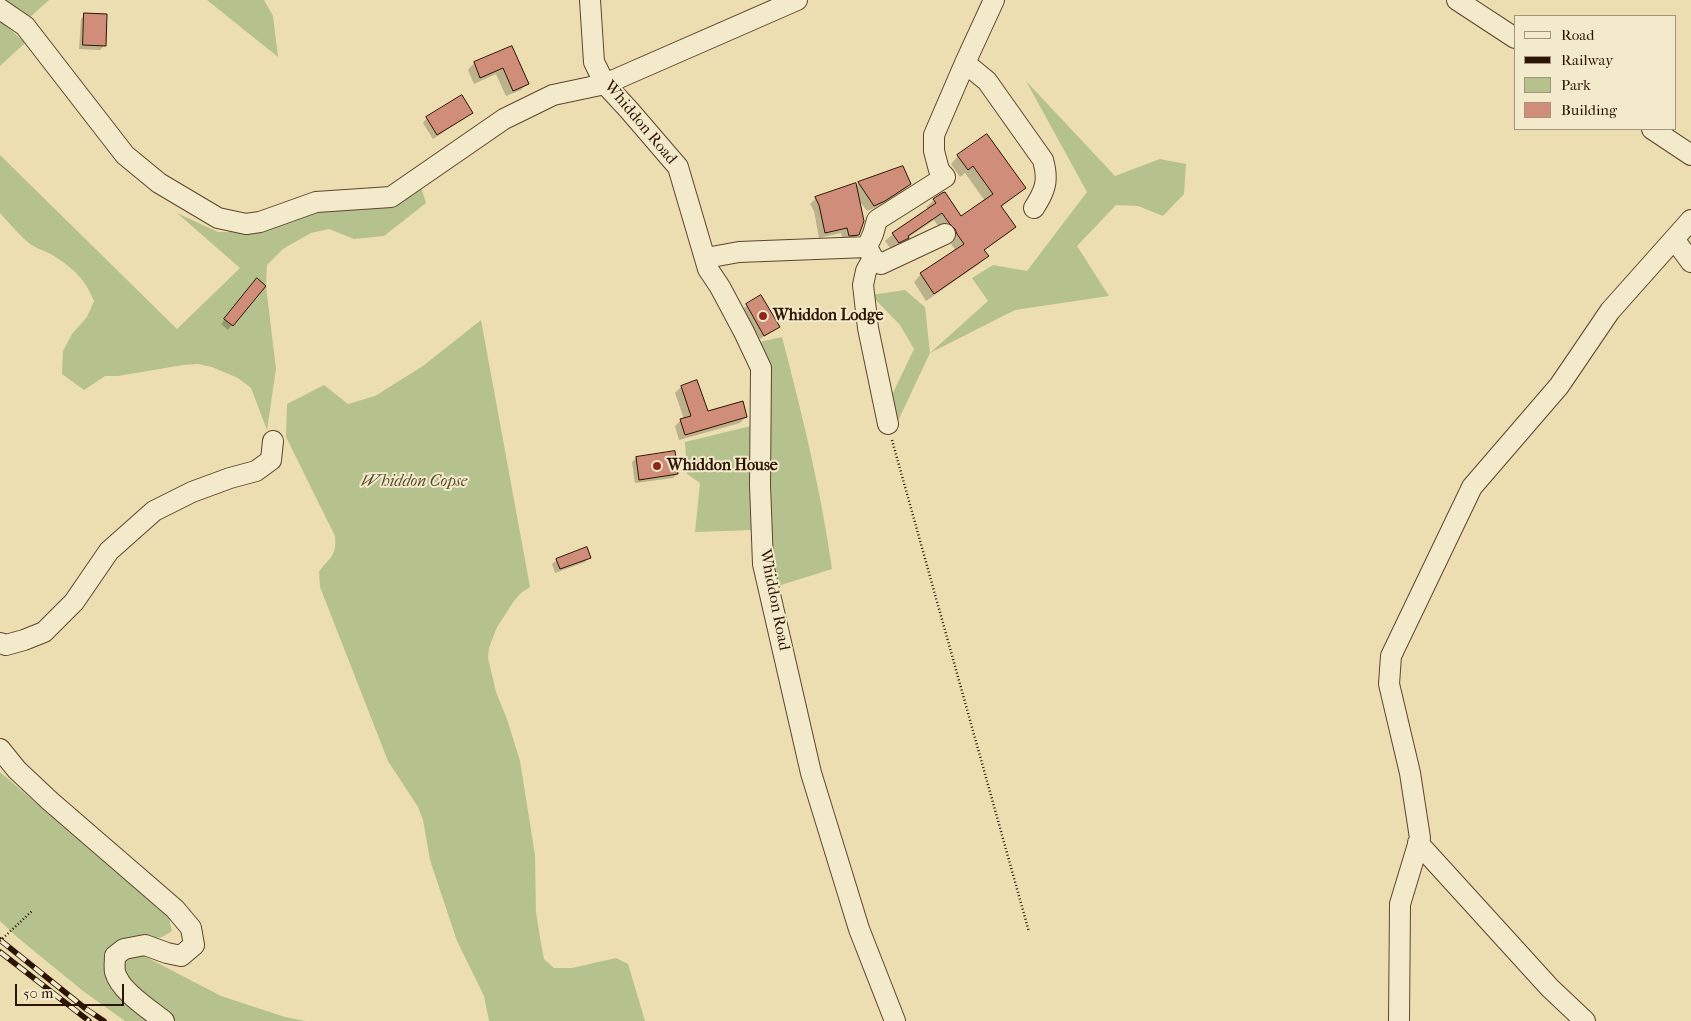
<!DOCTYPE html>
<style>
body{margin:0}
#map{position:relative;width:1691px;height:1021px;overflow:hidden;background:#ecdeb1;font-family:"IM FELL French Canon",serif}
canvas{display:block}
.legend{position:absolute;left:1514px;top:15px;width:162px;height:115px;box-sizing:border-box;background:#f3eacc;border:1px solid #a4947b;margin:0;padding:6px 9px;list-style:none;font-size:15px;color:#2d1402}
.legend li{display:flex;align-items:center;gap:10px;height:25px}
.legend b{width:25px;border:1px solid #a4947b}
.scale{position:absolute;left:15px;top:984px;width:109px;height:22px;box-sizing:border-box;border:2px solid #2d1402;border-top:0;padding-left:6px;font-size:15px;line-height:18px;white-space:nowrap;color:#2d1402;-webkit-text-stroke:4px #f3eacc;paint-order:stroke}
</style>
<div id="map">
<canvas width="1691" height="1021"></canvas>
<ul class="legend">
<li><b style="height:6px;background:#f3eacc"></b>Road</li>
<li><b style="height:6px;background:#2d1402"></b>Railway</li>
<li><b style="height:14px;background:#b6c28d"></b>Park</li>
<li><b style="height:14px;background:#d08d7a"></b>Building</li>
</ul>
<div class="scale">50 m</div>
</div>
<script>
const ctx = document.querySelector('canvas').getContext('2d');
ctx.lineJoin = 'round';
function fillPath(path, color) {
  ctx.fillStyle = color;
  ctx.fill(path, 'evenodd');
}
function strokePath(path, color, width, dash) {
  ctx.strokeStyle = color;
  ctx.lineWidth = width;
  ctx.lineCap = dash ? 'butt' : 'round';
  ctx.setLineDash(dash || []);
  ctx.stroke(path);
}
function write(font, color, halo, rows, align = 'center') {
  ctx.font = font + ' "IM FELL French Canon",serif';
  ctx.lineWidth = 4;
  ctx.setLineDash([]);
  ctx.textBaseline = 'middle';
  ctx.strokeStyle = halo;
  ctx.fillStyle = color;
  for (const [text, x, y, turn = 0] of rows) {
    ctx.save();
    ctx.translate(x, y);
    ctx.rotate((+turn || 0) * Math.PI / 180);
    ctx.textAlign = isNaN(turn) ? turn : align;
    if (halo) ctx.strokeText(text, 0, 0);
    ctx.fillText(text, 0, 0);
    ctx.restore();
  }
}
fillPath(new Path2D(`
 M4 0H49L29 18Z
 M207 0H264L273 16 278 57Z
 M0 20 25 43 0 66Z
 M1026 81 1115 176 1160 159 1186 164 1184 194 1163 216 1138 206 1116 205 1077 246 1109 296 1015 310 930 353 897 423 890 399 914 349 900 325 871 295 905 290 925 307 930 353 988 301 972 278 993 265 1027 271 1087 192Z
 M0 155 177 329 240 268 177 213 218 232H241L290 216 421 187 426 203 384 236 354 239 329 229 311 233 283 249 267 265 266 286 276 369 267 430 251 388 238 378 212 367 198 364 183 365 118 376H105L84 390 62 374 63 351 72 334 87 317 94 301C85 279 74 269 54 256 46 251 37 249 30 244 19 235 10 224 0 213Z
 M481 320 530 587 521 593 514 601 497 627 489 648 488 658 496 692 507 719 520 761 535 855 536 912 541 944 544 959 554 968H572L616 958 628 964 645 1021H489L484 996 457 941 430 860 423 820 418 807 388 761 320 587 319 572C329 557 337 558 335 536L286 437 287 404 324 385 348 404 375 396 423 366Z
 M782 337C802 414 821 490 832 569L778 586 767 542 759 342Z
 M751 426 754 530 695 532 700 483 687 474 685 442Z
 M0 772 169 918 172 931 162 937 136 941 146 957 221 996 285 1017 305 1021H125L83 991 17 937 0 921Z`), '#b6c28d');
fillPath(new Path2D(`
 M85 14 104 46 100 50 79 49 81 19Z
 M512 47 527 83 521 90 506 96 496 74 474 84 468 70 474 63Z
 M462 97 472 113 433 139 423 123 427 118Z
 M958 156 1024 188 1001 207 1014 227 1007 234 983 251 987 256 979 264 926 301 914 282 921 274 956 251 934 220 909 237 900 245 891 249 885 241 893 234 928 210 926 207 934 200 961 218 985 201 965 173 960 177 951 164Z
 M859 183 910 184 903 191 877 207 867 211 858 199V235L852 241H843L841 233 819 238 814 211 810 204 816 198 856 187Z
 M253 284 265 286 228 330 221 324Z
 M761 297 778 327 760 339 742 309Z
 M697 382 707 413 746 417 740 423 679 440 675 426 681 420 684 419 675 393 681 387Z
 M674 453 677 474 673 478 635 483 632 462 636 458Z
 M589 557 585 562 555 573 552 564 557 560Z`), '#0003');
const building = new Path2D(`
 M84 13 107 14 106 46 83 45Z
 M512 46 529 84 513 91 503 68 480 78 474 62Z
 M462 95 473 113 437 135 426 117Z
 M987 134 1026 188 1001 206 1016 227 984 250 989 256 934 294 920 273 964 244 957 234 955 229 949 223 942 213 908 236 909 238 899 243 892 233 936 203 933 199 942 193 945 192 961 216 993 194 973 166 968 170 957 155Z
 M903 166 911 184 885 201 874 206 858 182Z
 M856 183 864 221 859 235 849 236 847 228 825 233 819 205 815 197Z
 M257 278 266 286 233 326 224 319Z
 M761 295 780 327 764 336 746 304Z
 M697 380 708 411 743 401 747 417 685 435 680 419 691 416 681 386Z
 M675 451 678 474 639 480 636 457Z
 M587 547 591 558 560 569 556 559Z`);
fillPath(building, '#d08d7a');
strokePath(building, '#2d1402', 1);
const minor = new Path2D(`
 M590 0 594 62 605 84 629 110 678 167 708 269 720 287 744 332 761 368 760 485 763 564 811 773 859 929 895 1021
 M1457 0 1515 38
 M0 9 25 26 125 155 159 183 218 218 246 224 260 222 316 202 391 197 504 119 553 95 605 84 797 0
 M965 63 987 81 1043 160C1049 181 1045 191 1034 208
 M1652 129 1691 155
 M1674 239 1691 262
 M867 247 873 234 877 220 945 177 939 170 934 151V135L965 63 994 0
 M706 258 739 252 867 247 873 258 881 264 945 234
 M873 258 866 271 863 285 868 328 888 424
 M0 643 6 645 24 640 44 632 74 602 109 551 154 511 192 492 230 478 256 471 271 460 273 441
 M0 749 17 770 50 801 175 909 191 928 194 945 181 956 167 953 145 945 124 949 115 956C115 961 114 967 115 972 120 991 149 1009 164 1021
 M1418 843 1550 988 1585 1021
 M1399 1021 1400 904 1420 838 1410 773 1389 684 1391 656 1472 487 1559 386 1610 311 1691 220`);
strokePath(minor, '#5d462e', 22);
strokePath(new Path2D(`
 M892 440 1029 932`), '#2d1402', 2.5, [1, 2.5]);
strokePath(minor, '#f3eacc', 20);
const rail = new Path2D(`
 M0 940 86 1009 104 1021
 M0 952 89 1021`);
strokePath(rail, '#2d1402', 5.5);
strokePath(rail, '#f3eacc', 4, [11]);
strokePath(new Path2D(`
 M0 941 32 911`), '#2d1402', 2.5, [1, 2.5]);
for (const [x, y, r, color] of [
 [763,316,5,"#8f2418"],
 [657,466,5,"#8f2418"]
]) {
  const dot = new Path2D();
  dot.arc(x, y, r, 0, 2 * Math.PI);
  ctx.fillStyle = color;
  ctx.fill(dot);
  strokePath(dot, '#f3eacc', 2);
}
write('16px', '#2d1402', '#f3eacc', [
 ["Whiddon Road",640,123,50],
 ["Whiddon Road",774,600,79]
]);
write('bold 16px', '#2d1402', '#f3eacc', [
 ["Whiddon Lodge",773,316],
 ["Whiddon House",667,466]
], 'left');
write('italic 16px', '#56482c', '#f3eacc', [
 ["Whiddon Copse",414,482]
]);
</script>
